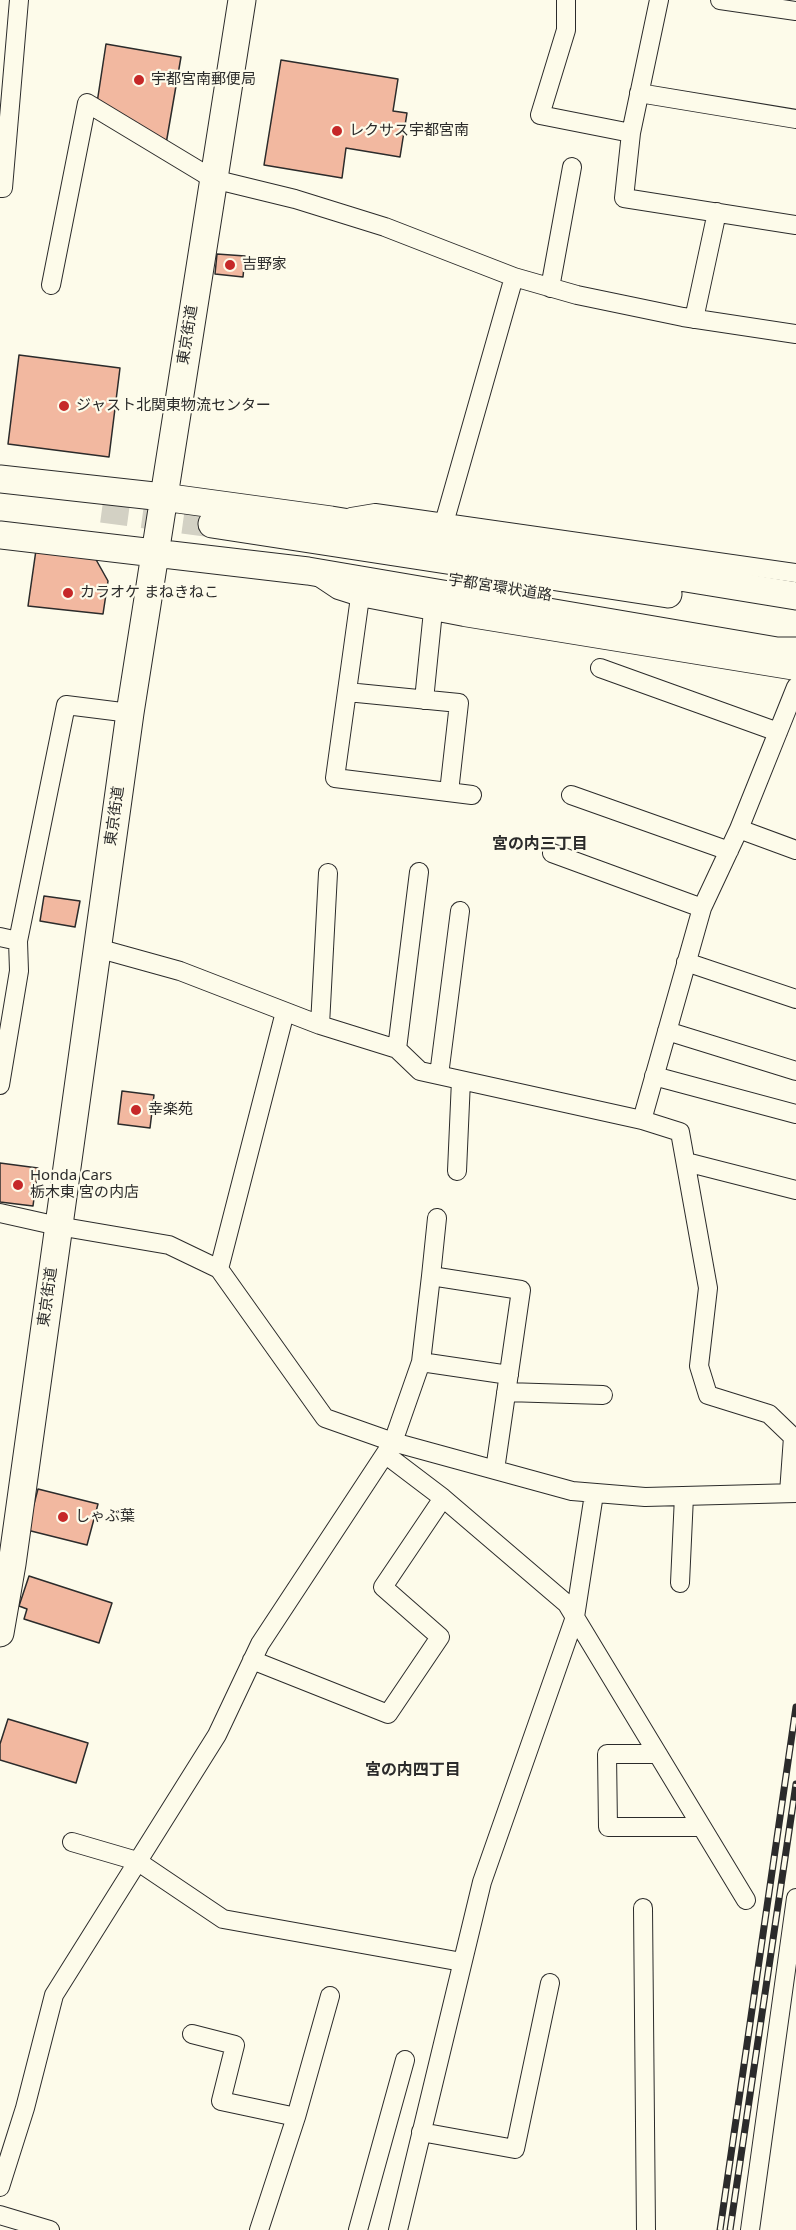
<!DOCTYPE html>
<meta charset="utf-8">
<style>
body{margin:0}
canvas{display:block;background:#fdfbea}
</style>
<canvas width="796" height="2230"></canvas>
<script>
const ctx = document.querySelector('canvas').getContext('2d');
ctx.lineJoin = 'round';
function fillPath(path, color) {
  ctx.fillStyle = color;
  ctx.fill(path, 'evenodd');
}
function strokePath(path, color, width, dash) {
  ctx.strokeStyle = color;
  ctx.lineWidth = width;
  ctx.lineCap = dash ? 'butt' : 'round';
  ctx.setLineDash(dash || []);
  ctx.stroke(path);
}
function write(font, color, halo, rows, align = 'center') {
  ctx.font = font + ' "Noto Sans","Noto Sans JP",sans-serif';
  ctx.lineWidth = 4.5;
  ctx.setLineDash([]);
  ctx.textBaseline = 'middle';
  ctx.strokeStyle = halo;
  ctx.fillStyle = color;
  for (const [text, x, y, turn = 0] of rows) {
    ctx.save();
    ctx.translate(x, y);
    ctx.rotate((+turn || 0) * Math.PI / 180);
    ctx.textAlign = isNaN(turn) ? turn : align;
    if (halo) ctx.strokeText(text, 0, 0);
    ctx.fillText(text, 0, 0);
    ctx.restore();
  }
}
const building = new Path2D(`
 M106 44 181 57 166 144 97 103Z
 M281 60 398 79 393 111 407 113 400 157 346 148 342 178 264 165Z
 M217 254 245 256 243 277 215 274Z
 M19 355 120 368 109 457 8 444Z
 M36 550 94 556 108 581 103 614 28 606Z
 M44 896 80 901 75 927 40 921Z
 M122 1091 154 1095 150 1128 118 1124Z
 M0 1163 38 1168 33 1206 0 1202Z
 M38 1489 98 1504 87 1545 27 1530Z
 M29 1576 112 1603 99 1643 24 1619 27 1609 19 1606Z
 M8 1719 88 1743 76 1783 0 1760V1744Z`);
fillPath(building, '#f2b8a0');
strokePath(building, '#2b2b2b', 1.5);
strokePath(new Path2D(`
 M102 509 212 524`), '#d3d1c4', 27, [27, 14]);
const minor = new Path2D(`
 M566 0V30L540 115 631 133 624 198 796 225
 M720 0 796 11
 M639 93 796 119
 M631 133 659 0
 M0 188H3L19 0
 M51 285 87 103 213 179 295 199 385 227 514 277 577 295 683 317 796 334
 M550 288 572 167
 M694 319 717 212
 M351 517 375 513 796 573
 M444 523 514 277
 M320 578 338 590 360 597 464 617 796 671
 M360 597 335 778 472 795
 M600 668 778 732
 M347 692 459 703 449 792
 M424 700 433 611
 M571 795 729 851
 M739 829 796 850
 M552 853 702 908
 M0 937 18 941
 M97 948 180 971 320 1025 397 1049 420 1071 642 1120 680 1132 708 1288 699 1366 708 1395 769 1414 793 1437 789 1493
 M686 962 796 999
 M320 1025 328 873
 M667 1031 796 1071
 M397 1049 419 872
 M439 1075 460 911
 M654 1076 796 1114
 M0 1085 19 971 18 941 66 705 130 713
 M642 1120 702 908 739 829 796 687
 M686 1162 796 1190
 M457 1171 461 1080
 M0 1213 58 1226 169 1245 219 1269 325 1418 393 1442 572 1491 645 1497 796 1493
 M437 1218 431 1276 521 1290 495 1470
 M219 1269 285 1012
 M421 1362 509 1375
 M506 1392 603 1395
 M385 1454 443 1498 567 1604 746 1900
 M680 1583 684 1496
 M252 1660 388 1714 440 1637 383 1587 443 1498
 M658 1754H607L608 1827H702
 M72 1842 137 1861 223 1919 462 1962
 M643 1908 646 2230
 M192 2034 235 2045 221 2101 296 2117 259 2230
 M296 2117 330 1996
 M421 2132 515 2149 550 1983
 M0 2187 25 2108 54 1995 217 1735 260 1644 393 1442 421 1362 431 1276
 M0 2215 50 2230
 M358 2230 405 2060
 M398 2230 482 1882 575 1617 594 1494
 M750 2230 796 1898`);
const highway = new Path2D(`
 M0 479 163 497 331 520 796 596
 M212 524 668 594
 M0 535 308 571 777 651H796
 M0 1633 12 1564 130 713 242 0`);
strokePath(minor, '#2b2b2b', 20);
strokePath(highway, '#2b2b2b', 29);
strokePath(minor, '#fdfbea', 18);
strokePath(highway, '#fdfbea', 27);
const rail = new Path2D(`
 M720 2230 796 1707
 M730 2230 796 1784`);
strokePath(rail, '#2b2b2b', 7);
strokePath(rail, '#fdfbea', 4.5, [14]);
for (const [x, y, r, color] of [
 [139,80,6,"#c62828"],
 [337,131,6,"#c62828"],
 [230,265,6,"#c62828"],
 [64,406,6,"#c62828"],
 [68,593,6,"#c62828"],
 [136,1110,6,"#c62828"],
 [18,1185,6,"#c62828"],
 [63,1517,6,"#c62828"]
]) {
  const dot = new Path2D();
  dot.arc(x, y, r, 0, 2 * Math.PI);
  ctx.fillStyle = color;
  ctx.fill(dot);
  strokePath(dot, '#fdfbea', 2);
}
write('15px', '#2b2b2b', '#fdfbea', [
 ["宇都宮南郵便局",151,80],
 ["レクサス宇都宮南",349,131],
 ["吉野家",242,265],
 ["ジャスト北関東物流センター",76,406],
 ["カラオケ まねきねこ",80,593],
 ["幸楽苑",148,1110],
 ["Honda Cars",30,1176],
 ["栃木東 宮の内店",30,1193],
 ["しゃぶ葉",75,1517]
], 'left');
write('15px', '#2b2b2b', '#fdfbea', [
 ["東京街道",188,335,-81],
 ["宇都宮環状道路",500,588,9],
 ["東京街道",115,816,-82],
 ["東京街道",48,1297,-82]
]);
write('bold 16px', '#2b2b2b', '#fdfbea', [
 ["宮の内三丁目",540,844],
 ["宮の内四丁目",413,1770]
]);
</script>
